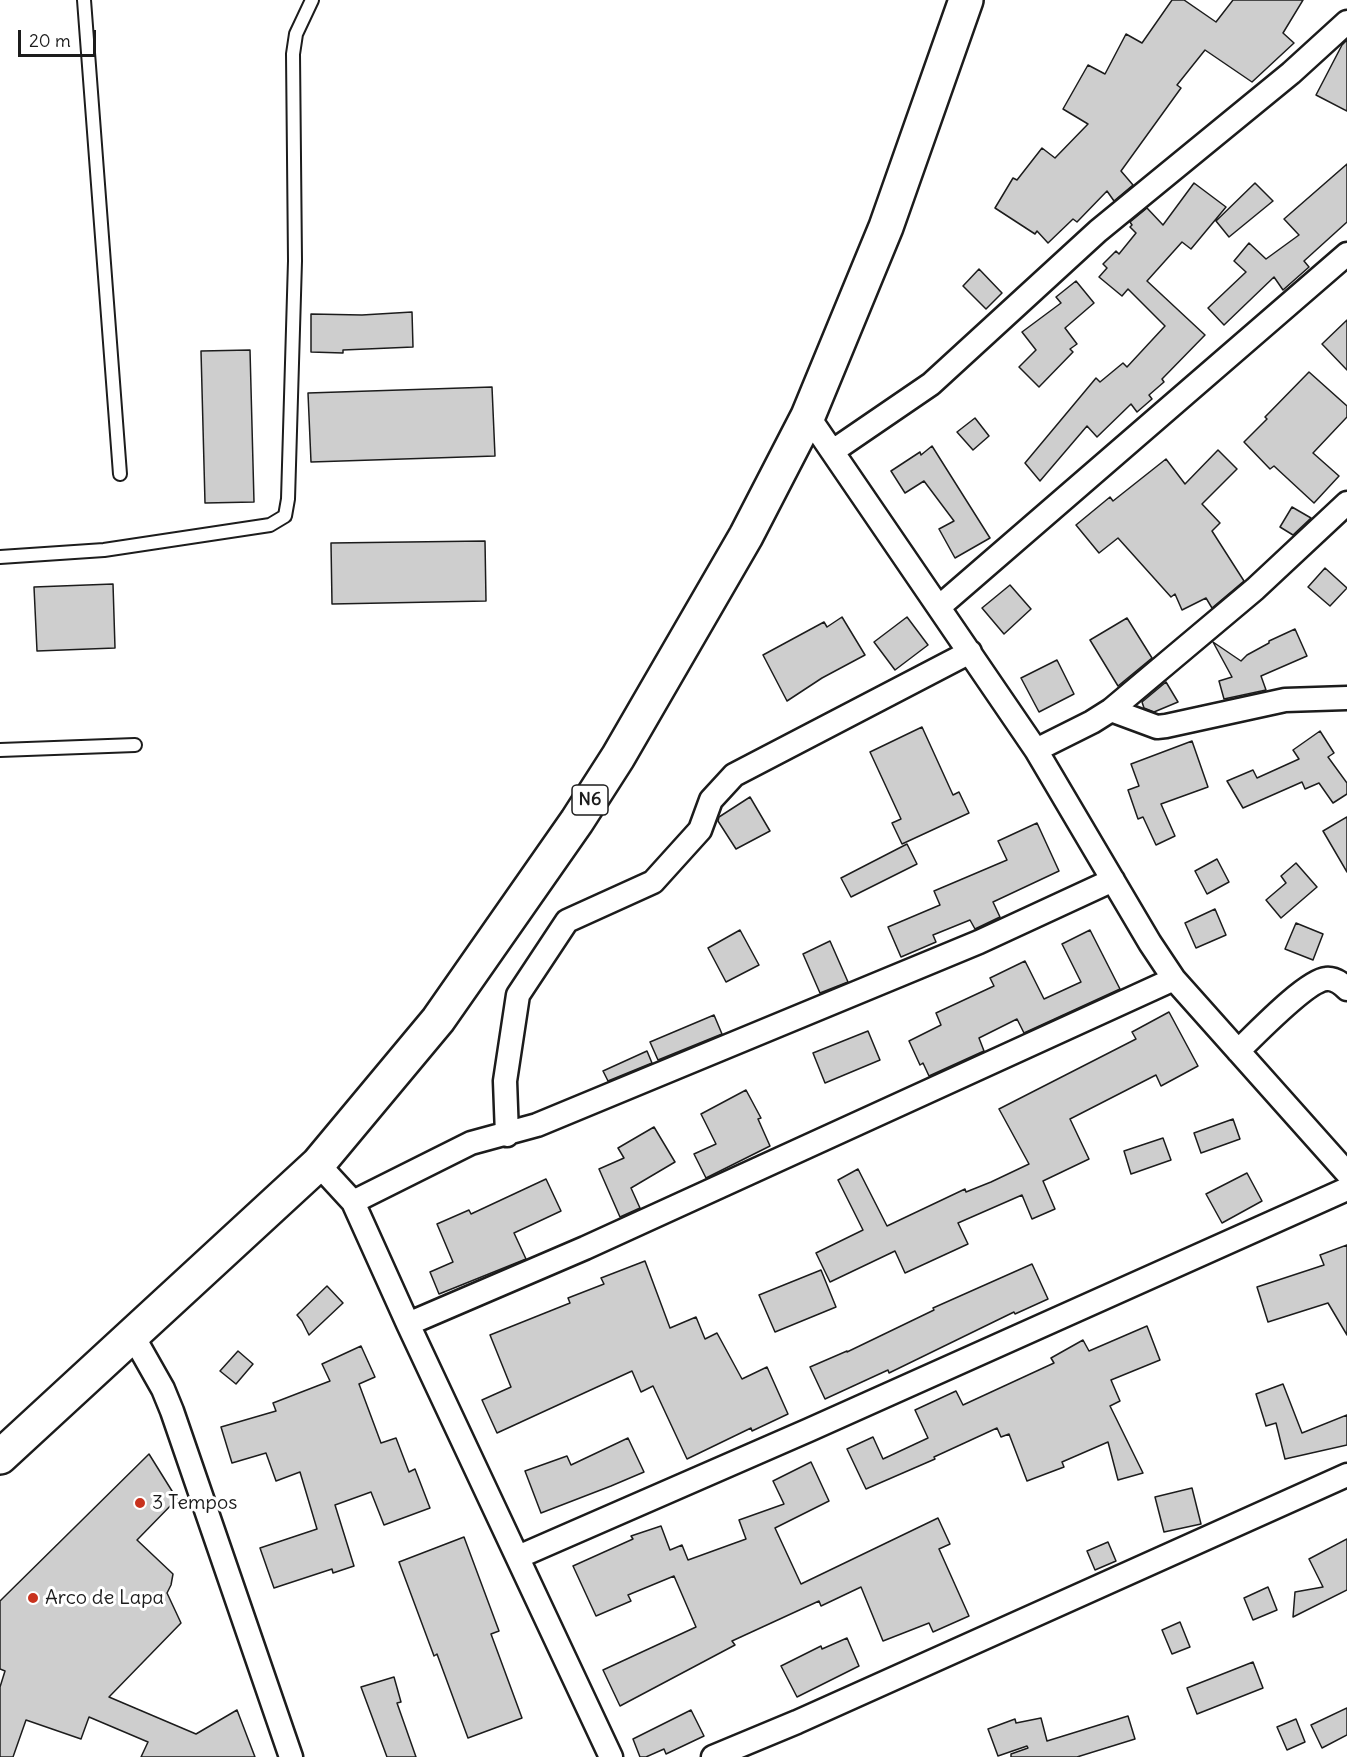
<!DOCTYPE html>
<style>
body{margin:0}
#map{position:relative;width:1347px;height:1757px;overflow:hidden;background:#fff;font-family:Delius,sans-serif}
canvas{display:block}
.scale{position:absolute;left:18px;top:30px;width:78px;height:27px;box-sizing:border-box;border:3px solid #1c1c1c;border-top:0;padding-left:8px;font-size:18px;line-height:21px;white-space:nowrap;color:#1c1c1c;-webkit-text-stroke:4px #fff;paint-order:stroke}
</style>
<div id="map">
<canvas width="1347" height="1757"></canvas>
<div class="scale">20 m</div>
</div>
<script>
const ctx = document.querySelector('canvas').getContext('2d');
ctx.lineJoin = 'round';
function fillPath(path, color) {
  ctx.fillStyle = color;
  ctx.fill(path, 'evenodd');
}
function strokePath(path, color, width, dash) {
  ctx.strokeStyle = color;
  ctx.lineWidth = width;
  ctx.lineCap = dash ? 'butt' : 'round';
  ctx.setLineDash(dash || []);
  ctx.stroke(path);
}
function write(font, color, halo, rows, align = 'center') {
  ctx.font = font + ' Delius,sans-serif';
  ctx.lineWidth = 6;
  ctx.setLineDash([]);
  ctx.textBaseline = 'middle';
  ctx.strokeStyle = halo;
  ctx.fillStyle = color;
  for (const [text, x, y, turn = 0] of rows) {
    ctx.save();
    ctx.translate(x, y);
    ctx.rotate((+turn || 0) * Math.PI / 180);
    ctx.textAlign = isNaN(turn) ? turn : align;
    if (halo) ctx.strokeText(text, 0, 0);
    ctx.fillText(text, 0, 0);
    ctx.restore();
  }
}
const building = new Path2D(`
 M1172 0H1184L1216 22 1233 0H1303L1283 33 1294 43 1252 82 1205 50 1177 85 1181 88 1121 171 1133 185 1114 201 1107 191 1077 222 1073 219 1048 243 1037 231 1035 234 995 208 1013 178 1017 180 1042 148 1055 158 1088 124 1063 109 1088 65 1105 74 1126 34 1142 43Z
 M1347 40V111L1316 95 1342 45Z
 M1347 164V222L1304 261 1309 267 1283 290 1274 277 1224 325 1208 308 1246 272 1234 261 1249 243 1266 259 1299 235 1284 219Z
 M1194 183 1226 207 1191 249 1182 242 1147 281 1205 335 1162 379 1164 382 1149 395 1152 399 1137 412 1131 404 1097 437 1087 426 1040 481 1025 463 1096 378 1100 382 1123 363 1127 367 1165 326 1128 289 1122 296 1099 277 1107 268 1103 264 1116 251 1119 254 1136 233 1130 227 1132 225 1130 222 1147 208 1163 225Z
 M1255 183 1273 201 1229 237 1216 221Z
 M979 269 1002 293 986 309 963 286Z
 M1076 281 1094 303 1065 328 1077 344 1070 349 1073 352 1039 387 1019 367 1036 350 1022 332 1061 303 1056 297Z
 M412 312 413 347 343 350V353L311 352V314L362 315Z
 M1347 320V370L1322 344Z
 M250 350 254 502 205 503 201 351Z
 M1309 372 1347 406V417L1313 453 1339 476 1314 503 1274 466 1270 469 1244 442 1267 419 1265 417Z
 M492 387 495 456 311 462 308 393Z
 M975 418 989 436 973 450 957 432Z
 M932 446 990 538 955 558 939 529 954 521 924 481 905 493 891 471 920 452 921 455Z
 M1218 450 1237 469 1202 504 1220 523 1212 531 1244 581 1212 608 1206 598 1182 610 1175 594 1171 597 1118 538 1099 553 1076 525 1110 497 1113 501 1166 459 1185 484Z
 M1292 507 1311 518 1293 535 1280 527Z
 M485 541 486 601 332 604 331 543Z
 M1325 568 1347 588 1330 606 1308 587Z
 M113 584 115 648 37 651 34 587Z
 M1010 585 1031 609 1004 634 982 608Z
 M842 617 865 655 822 678 787 701 763 655 824 622 827 627Z
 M907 617 928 645 895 670 874 642Z
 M1127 618 1152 658 1118 686 1090 640Z
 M1295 629 1307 656 1261 676 1266 690 1224 699 1219 681 1232 677 1213 642 1241 661 1247 655 1269 643V641Z
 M1057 660 1074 694 1039 712 1021 678Z
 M1166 682 1178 702 1154 712 1144 708 1142 702Z
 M922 727 953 795 959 792 969 813 902 844 892 823 901 819 870 752Z
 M1320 731 1334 753 1328 757 1347 783V794L1333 803 1319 783 1305 789 1302 782 1243 808 1227 781 1253 770 1257 778 1299 759 1293 750Z
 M1192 741 1208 787 1161 804 1175 836 1156 845 1143 817 1138 819 1128 790 1139 786 1131 764Z
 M750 797 770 831 736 849 718 821 719 817Z
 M1347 817V872L1323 831Z
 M1037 823 1059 871 993 902 1000 917 975 929 970 920 933 935 936 942 901 957 888 927 940 905 934 891 1007 860 998 841Z
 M907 844 917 864 851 897 841 878Z
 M1217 859 1229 882 1207 894 1195 871Z
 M1296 863 1317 887 1281 918 1266 900 1286 883 1281 876Z
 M1215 909 1226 935 1196 948 1185 923Z
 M1296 923 1323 934 1313 960 1285 949Z
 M740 930 759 965 726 982 708 948Z
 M1090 930 1120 989 1024 1033 1017 1019 979 1038 984 1051 929 1076 923 1063 920 1065 909 1041 941 1025 936 1013 994 986 990 978 1025 961 1044 999 1081 982 1062 944Z
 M830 941 848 982 820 993 803 954Z
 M1169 1012 1198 1066 1161 1086 1156 1075 1070 1119 1089 1159 1043 1181 1055 1209 1032 1219 1022 1195 958 1223 968 1244 905 1273 895 1251 830 1282 816 1253 863 1230 838 1180 858 1169 887 1226 965 1189 966 1192 991 1182 1029 1164 999 1109 1136 1039 1132 1032Z
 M714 1015 722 1034 658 1060 650 1042Z
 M868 1031 880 1060 825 1083 813 1053Z
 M647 1051 652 1063 608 1081 603 1071Z
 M746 1090 761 1118 758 1119 770 1146 706 1178 694 1154 716 1144 701 1114Z
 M1233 1119 1240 1139 1201 1153 1194 1133Z
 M654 1127 675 1162 631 1188 640 1208 620 1217 599 1169 624 1158 618 1148Z
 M1163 1138 1171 1160 1131 1174 1124 1151Z
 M1247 1173 1262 1201 1222 1223 1206 1194Z
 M546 1179 561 1211 514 1233 526 1259 439 1294 430 1272 453 1262 437 1224 469 1210 471 1214Z
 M1347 1245V1335L1328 1303 1268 1322 1257 1287 1324 1265 1320 1255Z
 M645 1261 670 1328 696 1317 705 1339 717 1333 742 1379 767 1367 788 1414 752 1431 751 1428 687 1459 653 1386 641 1392 632 1371 497 1433 482 1400 511 1387 490 1335 570 1303 568 1298 604 1284 601 1278Z
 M1032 1264 1048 1299 1015 1314 1014 1312 889 1373 888 1370 825 1399 810 1367 847 1351V1352L934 1310 933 1308Z
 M821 1270 836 1307 775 1332 759 1295Z
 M327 1286 343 1303 309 1335 302 1321 297 1315Z
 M1147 1326 1160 1360 1111 1380 1120 1401 1110 1406 1143 1473 1118 1480 1108 1442 1062 1462 1064 1467 1027 1481 1009 1434 1001 1437 997 1428 934 1457 935 1459 866 1489 847 1449 873 1437 883 1459 928 1438 915 1410 956 1391 963 1405 1054 1363 1051 1358 1083 1340 1089 1351Z
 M361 1346 375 1377 359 1384 381 1443 396 1438 409 1472 415 1469 430 1508 384 1525 371 1492 335 1505 354 1566 333 1573 332 1569 274 1588 260 1548 317 1529 300 1472 276 1481 266 1453 232 1463 221 1427 276 1411 273 1403 330 1381 322 1364Z
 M238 1351 253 1364 236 1384 220 1371Z
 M1283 1384 1302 1433 1347 1415V1445L1285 1459 1276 1423 1266 1426 1256 1394Z
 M628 1438 644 1472 611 1486 541 1513 525 1471 567 1456 571 1465Z
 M149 1454 177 1499 137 1540 173 1574 171 1585 167 1593 181 1623 109 1697 196 1734 237 1710 255 1757H141L148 1742 89 1717 81 1739 26 1720 13 1757H0V1687L5 1671 0 1669V1601Z
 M811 1462 829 1501 775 1528 801 1584 938 1518 950 1544 939 1549 969 1616 933 1632 929 1623 883 1641 861 1587 821 1606 819 1601 732 1641 735 1645 620 1706 603 1670 696 1627 674 1576 628 1595 631 1601 596 1616 573 1566 633 1539 631 1536 661 1526 670 1550 682 1545 688 1560 746 1539 739 1520 784 1504 773 1481Z
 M1192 1488 1201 1524 1164 1532 1155 1497Z
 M464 1537 499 1631 491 1634 522 1718 468 1738 437 1654 434 1656 399 1562Z
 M1347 1539V1590L1293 1617 1295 1592 1323 1587 1309 1559Z
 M1108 1542 1116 1561 1095 1570 1087 1551Z
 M1268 1587 1277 1610 1253 1620 1244 1598Z
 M1180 1622 1190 1647 1172 1654 1162 1630Z
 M847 1638 859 1666 797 1697 781 1666 821 1646 822 1649Z
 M1253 1662 1263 1688 1197 1714 1187 1688Z
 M394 1677 401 1702 397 1703 416 1757H387L361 1687Z
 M1347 1708V1735L1322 1748 1311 1725Z
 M691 1710 704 1736 666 1754 664 1749 646 1757H640L633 1739Z
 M1128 1716 1135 1739 1077 1757H1011V1754L1028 1748 1027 1746 998 1756 988 1729 1015 1719 1016 1723 1041 1718 1047 1741Z
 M1296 1719 1305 1742 1287 1750 1277 1727Z`);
fillPath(building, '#cecece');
strokePath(building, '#1c1c1c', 1.5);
const service = new Path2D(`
 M84 0 120 474
 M0 557 104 550 270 525 285 516 288 499 295 261 293 54 296 34 312 0
 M0 750 135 745`);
const minor = new Path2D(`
 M808 416 1036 750 1150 943 1174 979 1347 1173
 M833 451 931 384 1098 231 1291 73 1347 22
 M939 607 1347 254
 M1111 710 1157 727 1166 726 1285 700 1347 698
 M1036 750 1092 722 1111 710 1255 589 1347 503
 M1238 1051C1255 1035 1306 981 1326 979 1334 978 1341 983 1347 989
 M507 1135 505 1081 518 995 567 921 653 882 700 830 711 800 734 775 970 652
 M318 1164 353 1202 408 1324 611 1757
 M353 1202 471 1143 537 1125 979 942 1113 880
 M408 1324 585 1248 1174 979
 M133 1336 163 1389 172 1411 291 1757
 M518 1557 809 1430 1347 1189
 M713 1757 797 1722 1347 1475`);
const trunk = new Path2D(`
 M0 1457 318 1164 438 1020 577 821 618 757 746 536 808 416 886 227 966 0`);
strokePath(service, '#1c1c1c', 16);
strokePath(minor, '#1c1c1c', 27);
strokePath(trunk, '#1c1c1c', 38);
strokePath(service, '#fff', 12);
strokePath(minor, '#fff', 22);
strokePath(trunk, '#fff', 33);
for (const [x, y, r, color] of [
 [140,1503,6,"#c8321e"],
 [33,1598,6,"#c8321e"]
]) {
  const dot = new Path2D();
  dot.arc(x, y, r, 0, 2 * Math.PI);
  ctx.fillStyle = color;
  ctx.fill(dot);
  strokePath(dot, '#fff', 2);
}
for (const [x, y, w] of [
 [590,800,36]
]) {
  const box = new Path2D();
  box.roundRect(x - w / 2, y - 15, w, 30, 4.5);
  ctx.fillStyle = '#fff';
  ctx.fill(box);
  strokePath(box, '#1c1c1c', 1.5);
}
write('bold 18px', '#1c1c1c', null, [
 ["N6",590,800]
]);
write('20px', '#1c1c1c', '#fff', [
 ["3 Tempos",152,1503],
 ["Arco de Lapa",45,1598]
], 'left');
</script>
